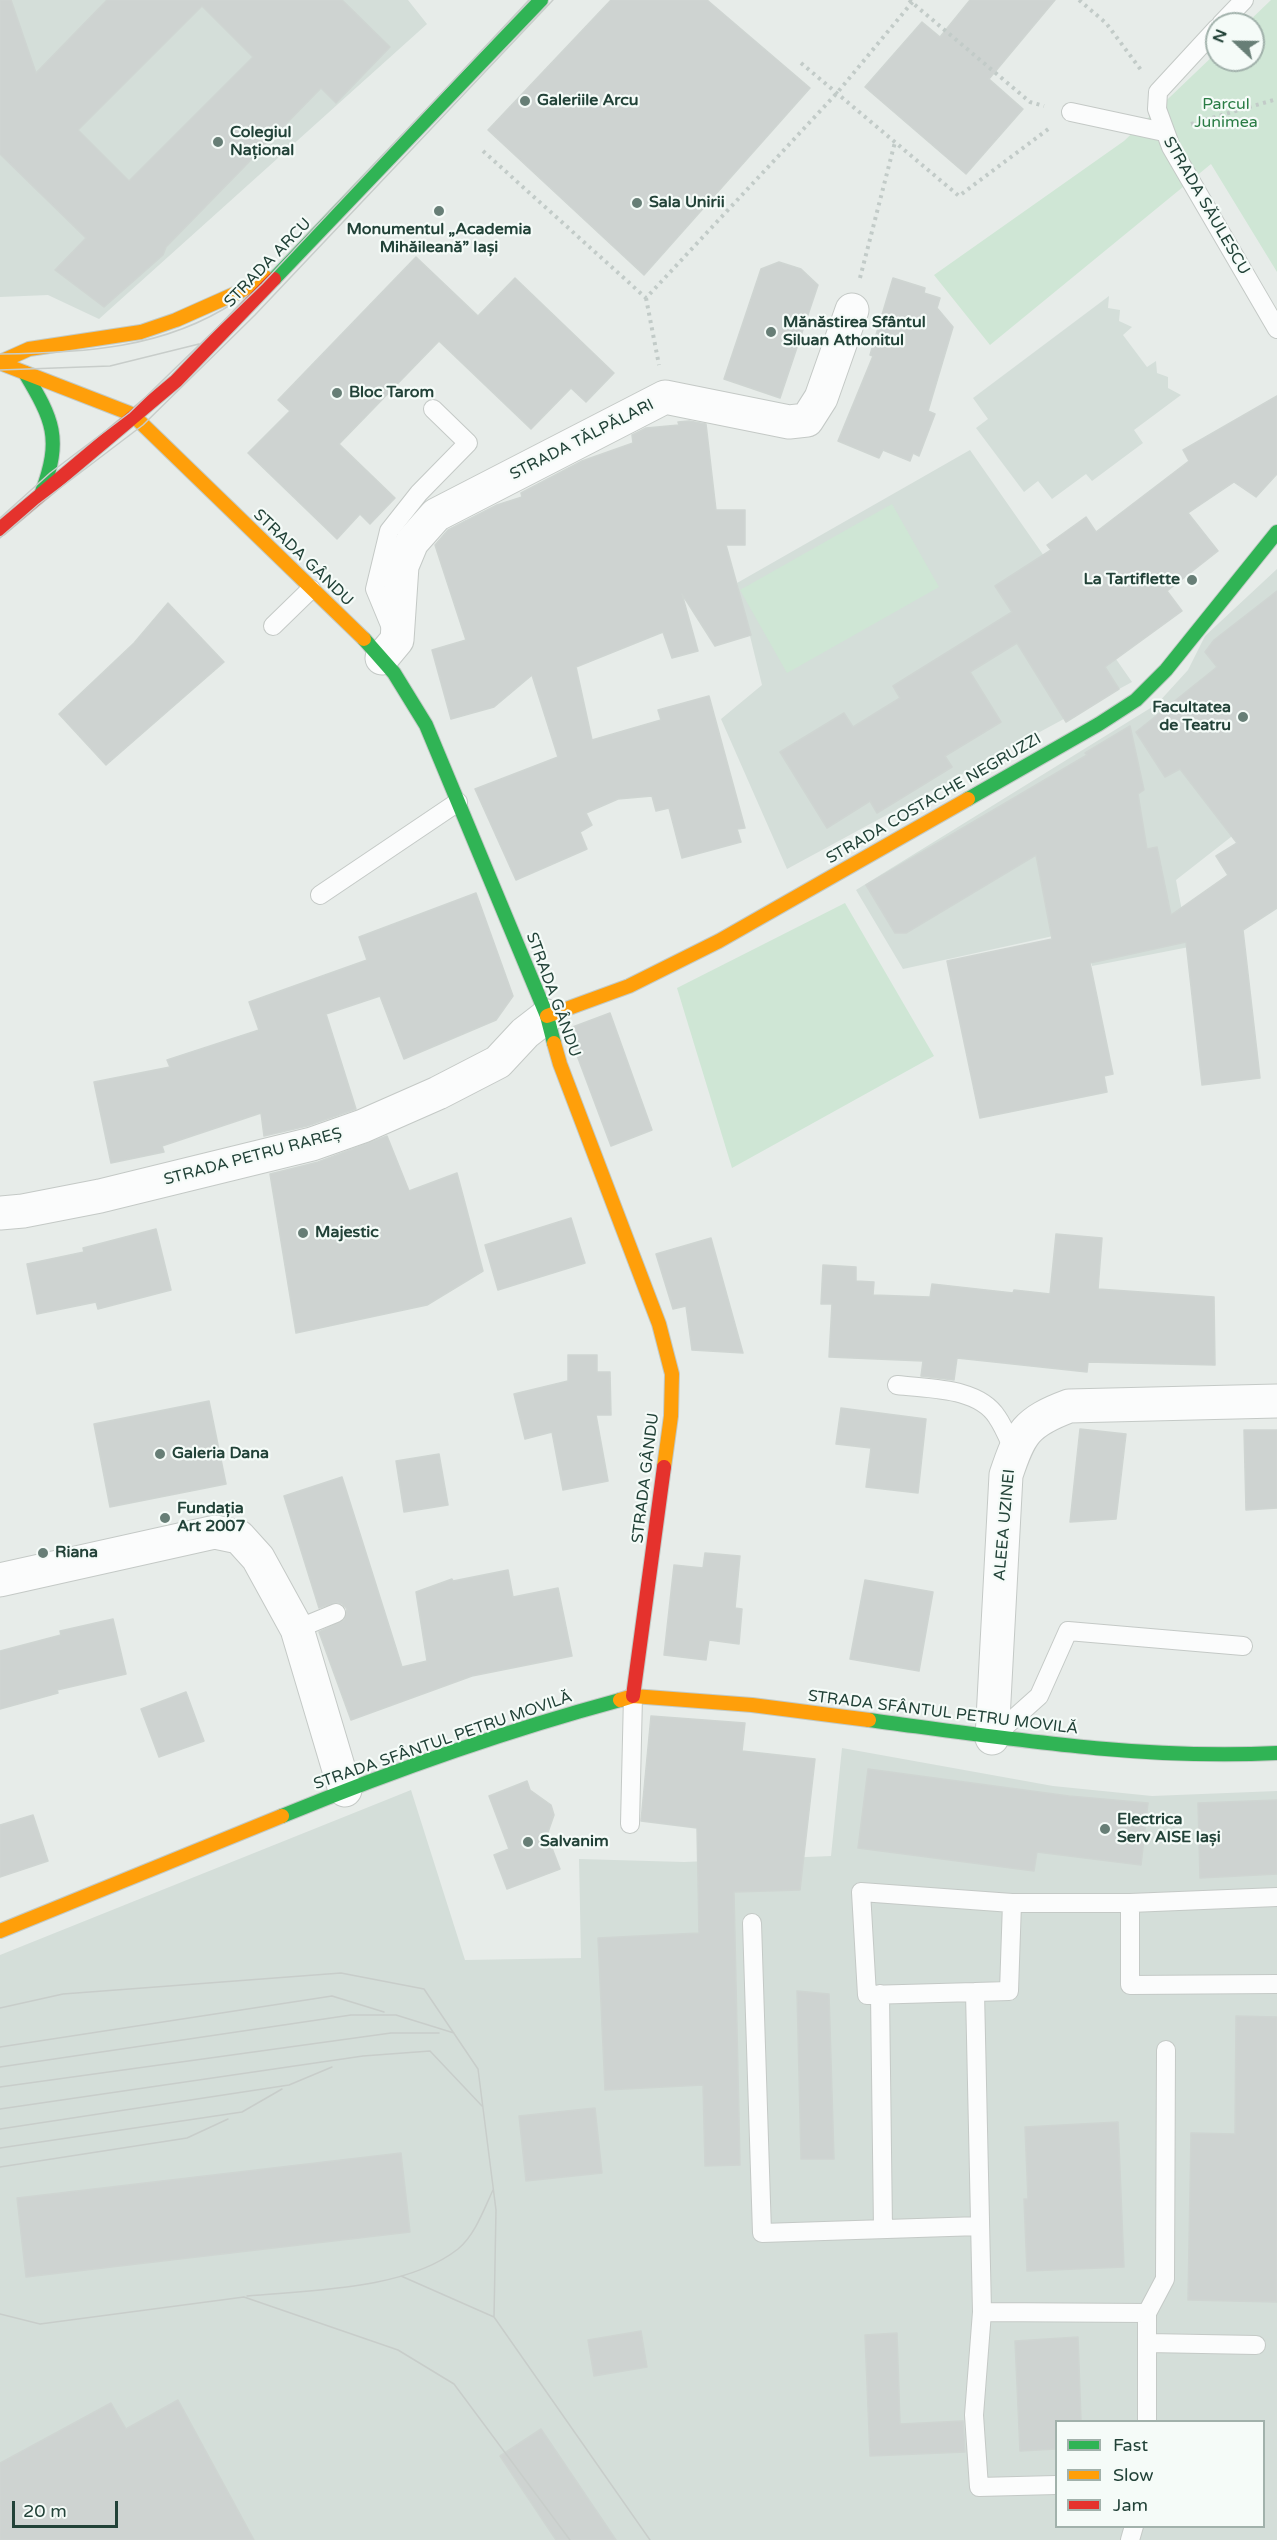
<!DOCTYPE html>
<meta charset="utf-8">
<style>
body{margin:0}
#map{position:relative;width:1277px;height:2540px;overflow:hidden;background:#e7ece9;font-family:"Varela Round",sans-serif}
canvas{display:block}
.legend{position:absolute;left:1055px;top:2420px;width:210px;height:108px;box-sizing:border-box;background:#f5fbf8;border:2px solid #a1b1ab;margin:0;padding:8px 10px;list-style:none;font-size:18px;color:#224238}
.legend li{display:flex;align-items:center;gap:12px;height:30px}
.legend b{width:30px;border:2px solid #a1b1ab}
.north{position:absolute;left:1205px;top:12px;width:60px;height:60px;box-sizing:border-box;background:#f5fbf8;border:2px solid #a1b1ab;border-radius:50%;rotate:292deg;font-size:16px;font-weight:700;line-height:24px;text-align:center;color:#224238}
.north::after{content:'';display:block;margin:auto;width:21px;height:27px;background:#677e76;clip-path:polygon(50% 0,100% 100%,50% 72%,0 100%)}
.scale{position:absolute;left:12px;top:2501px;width:106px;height:27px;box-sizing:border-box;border:3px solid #224238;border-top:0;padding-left:8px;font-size:18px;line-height:21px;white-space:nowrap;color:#224238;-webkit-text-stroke:4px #f5fbf8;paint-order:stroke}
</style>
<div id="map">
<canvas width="1277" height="2540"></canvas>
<ul class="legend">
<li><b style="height:8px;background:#30b455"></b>Fast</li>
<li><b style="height:8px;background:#ff9f0a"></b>Slow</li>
<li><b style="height:8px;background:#e5322d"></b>Jam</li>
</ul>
<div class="north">N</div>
<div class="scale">20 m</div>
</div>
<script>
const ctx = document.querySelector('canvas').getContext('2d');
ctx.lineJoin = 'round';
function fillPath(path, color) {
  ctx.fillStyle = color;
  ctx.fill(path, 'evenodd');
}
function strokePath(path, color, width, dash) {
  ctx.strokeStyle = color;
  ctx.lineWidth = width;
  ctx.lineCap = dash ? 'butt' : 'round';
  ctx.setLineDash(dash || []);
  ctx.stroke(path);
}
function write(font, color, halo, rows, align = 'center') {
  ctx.font = font + ' "Varela Round",sans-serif';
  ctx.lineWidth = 4.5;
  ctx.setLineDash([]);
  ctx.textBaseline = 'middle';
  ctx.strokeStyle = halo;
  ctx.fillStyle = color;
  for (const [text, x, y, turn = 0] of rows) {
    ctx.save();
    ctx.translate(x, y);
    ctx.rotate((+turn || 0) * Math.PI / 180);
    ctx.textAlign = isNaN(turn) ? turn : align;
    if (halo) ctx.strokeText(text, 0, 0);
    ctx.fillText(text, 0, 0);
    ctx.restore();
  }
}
fillPath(new Path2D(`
 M0 0H408L427 24 99 319 48 295 0 297Z
 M1109 296 1108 308 1120 310 1119 321 1132 327 1123 335 1147 367 1156 361 1157 373 1168 377V388L1181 395 1134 430 1143 443 1092 481 1086 474 1052 499 1038 481 1024 492 976 428 988 419 973 398Z
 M970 450 1132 682 787 869 721 719 762 685 737 583Z
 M1277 569V801L1176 880 1189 947 1092 966 1085 929 903 969 856 890 1157 704 1188 670 1205 636Z
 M842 1748 1053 1786 1152 1796 1277 1791V2540H0V1955L411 1790 465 1960 581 1958 579 1859 684 1862 831 1856ZM1056 2422H1264V2526H1056Z`), '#d4ded9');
fillPath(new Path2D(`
 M1271 0H1277V272L1211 164 990 345 934 275 1124 141 1217 52V60H1253V24H1246Z
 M892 504 939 587 787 673 740 590Z
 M845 903 934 1056 732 1168 677 988Z`), '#cfe6d5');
const building = new Path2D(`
 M0 0H11L36 73 107 0H342L390 47 336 103 321 88 166 247 163 255 104 307 55 270 86 238 0 154ZM202 6 253 57 129 181 78 130Z
 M611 0H707L810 88 644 275 488 130Z
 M970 0H1055L989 79 1023 109 966 174 865 87 922 22 940 37Z
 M416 257 478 316 515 278 614 373 586 402 571 388 531 429 439 341 339 444 395 498 370 524 360 514 337 539 248 453 290 411 278 400Z
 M779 262 801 269 818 285 780 398 724 379 761 269Z
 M893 278 925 288 924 293 940 298 937 308 953 327 928 411 935 414 919 456 913 453 910 461 883 450 879 458 838 441 873 356 870 355Z
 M1277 396V474L1256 497 1234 482 1188 513 1218 551 1167 591 1182 611 1105 667 1119 689 1066 722 1017 643 970 672 1001 722 945 756 952 767 877 813 870 801 827 828 780 752 844 713 853 727 900 698 893 686 1012 612 995 586 1051 550 1047 545 1086 517 1096 532 1189 461 1183 450Z
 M689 421 706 424 716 510H745V545H726L751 635 715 646 682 594 698 651 672 658 663 632 576 667 592 740 661 720 658 710 709 696 745 828 737 829 741 842 682 858 669 808 656 811 652 796 618 799 586 813 592 825 580 832 587 849 516 880 475 789 558 757 532 675 494 707 451 719 432 650 466 640 435 545 448 530 497 505 522 497 521 493 582 461 633 443 632 435 646 428 679 425 678 422Z
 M1277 591V908L1243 930 1260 1078 1202 1085 1186 942 1090 963 1113 1074 1104 1076 1107 1092 980 1118 947 961 1052 939 1036 855 906 933H895L866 885 1087 755 1085 753 1130 726 1144 790 1138 794 1147 849 1157 847 1171 915 1228 875 1216 856 1237 843 1180 769 1165 777 1136 732 1217 667 1205 652 1214 640Z
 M168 603 224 662 106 765 59 714 134 643Z
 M476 893 513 996 496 1020 404 1059 380 996 326 1014 356 1109 307 1126 264 1136 261 1113 162 1146 164 1152 111 1163 94 1082 170 1067 167 1060 259 1030 249 1002 367 960 359 937Z
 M610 1013 652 1130 611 1146 578 1058 570 1028Z
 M387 1136 409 1191 457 1173 483 1271 427 1305 296 1333 270 1174 318 1162Z
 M571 1218 585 1263 498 1290 485 1245Z
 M156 1229 171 1290 98 1309 96 1302 37 1314 27 1264 84 1252 83 1248Z
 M1056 1234 1102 1238 1098 1289 1214 1297 1215 1365 1088 1362 1087 1372 957 1358 954 1380 921 1376 923 1361 829 1357 832 1304H821L823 1265 856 1267V1281L874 1282 873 1295 930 1297 932 1284 1013 1293 1014 1290 1050 1294Z
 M711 1238 743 1353 692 1350 686 1306 673 1309 656 1254Z
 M568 1355H597V1372H610L611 1415H596L608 1481 563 1490 552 1432 525 1439 514 1394 568 1381Z
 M209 1401 226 1484 110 1507 94 1424Z
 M841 1408 926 1419 918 1493 866 1487 871 1448 836 1444Z
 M1080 1429 1126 1434 1116 1519 1070 1522Z
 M1244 1430H1277V1508L1246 1510Z
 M439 1454 448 1505 404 1512 396 1461Z
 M342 1477 402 1667 427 1661 416 1592 452 1579 453 1581 508 1570 513 1597 558 1588 572 1656 472 1676 351 1720 319 1632 344 1620 347 1609 342 1604 337 1602 319 1608 284 1496Z
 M705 1553 740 1556 735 1608 742 1609 739 1644 709 1640 706 1660 664 1655 674 1565 703 1568Z
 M865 1580 933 1592 919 1671 850 1659Z
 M113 1619 126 1674 57 1690 58 1693 0 1709V1651L61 1635 60 1631Z
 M186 1692 204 1741 159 1757 141 1709Z
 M651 1716 745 1723 742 1751 815 1759 800 1890 734 1892 740 2165 705 2166 703 2085 605 2090 598 1938 699 1933 697 1828 641 1821Z
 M868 1769 1069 1796 1148 1803 1141 1865 1037 1852 1034 1871 858 1848Z
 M527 1781 530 1790 551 1805 554 1815 547 1835 560 1869 507 1889 494 1855 509 1849 489 1796Z
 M1277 1800V1874L1200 1878 1198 1803Z
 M33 1815 48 1861 0 1877V1825Z
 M797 1991 829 1994 834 2159H801Z
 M1236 2016 1277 2017V2302L1188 2300 1191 2133 1235 2134Z
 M595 2108 602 2173 526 2181 519 2116Z
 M1118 2122 1124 2267 1027 2271 1024 2199H1028L1025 2127Z
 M401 2153 410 2232 26 2277 17 2198Z
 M641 2331 647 2367 594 2376 588 2340Z
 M897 2333 900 2424 963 2421 965 2452 870 2456 865 2335Z
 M1078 2337 1081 2421H1056V2449L1020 2451 1015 2341Z
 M178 2400 254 2540H0V2463L111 2403 126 2429Z
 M541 2429 616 2540H556L500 2456Z`);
fillPath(building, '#ced3d1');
strokePath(building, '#cfd5d2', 1.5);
const lane = new Path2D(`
 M1221 24 1244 0
 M1217 28 1158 92 1157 109 1171 147 1277 329
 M1071 112 1164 132
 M273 626 311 589
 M392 630 375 589 389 531 419 493 468 443 433 409
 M320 895 458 802
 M897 1385C928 1389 978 1387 997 1417 1004 1427 1009 1440 1014 1451
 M297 1629 336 1613
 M992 1738 1039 1696 1068 1631 1243 1646
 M630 1824 633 1696
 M1012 1903H1130L1277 1897
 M1130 1903V1985L1277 1984
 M752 1923 762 2233 980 2226
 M975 1992 867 1995 861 1892 1012 1903 1009 1991 975 1992 982 2312 1147 2313
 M880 1994 883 2229
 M982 2312 974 2415 979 2487 1056 2485
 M1148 2343 1256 2345
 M1147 2422V2313L1165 2279 1166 2050
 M1130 2540 1134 2526`);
const street = new Path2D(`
 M382 658 397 640 402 566 412 542 436 515 665 397 789 422 807 420 821 398 852 310
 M0 1213 23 1211 100 1196 312 1144 363 1126 438 1093 498 1062 525 1033 547 1016
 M0 1580 215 1532 239 1537 258 1558 297 1629 345 1790
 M992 1738 1006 1475C1020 1433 1026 1422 1069 1406L1277 1401`);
const fast = new Path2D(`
 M274 279 541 0
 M25 373C53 420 62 438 42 492
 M364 639 394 673 426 725 547 1016 554 1043
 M968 799 1099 724 1136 700 1166 670 1277 532
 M869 1720C1004 1738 1140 1760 1277 1753
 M282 1816C392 1771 505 1731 620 1700`);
const slow = new Path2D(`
 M0 362 29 349 141 332 176 320 239 292 265 277
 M0 363 129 413 136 418 364 639
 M547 1016 629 986 719 941 968 799
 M554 1043 560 1064 659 1324 672 1374 671 1416 664 1467
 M620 1700 633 1696 752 1705 869 1720
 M0 1931 282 1816`);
const jam = new Path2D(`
 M0 529 176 381 274 279
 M633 1696 664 1467`);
strokePath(lane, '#c4c9c6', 20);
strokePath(street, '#c4c9c6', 35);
strokePath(fast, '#c2cac6', 16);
strokePath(slow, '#c2cac6', 16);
strokePath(jam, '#c2cac6', 16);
strokePath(new Path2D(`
 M909 0 1030 102 1044 106
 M1079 0 1106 23 1141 70
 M801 63 959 196 1051 127
 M1191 124 1277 99
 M483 151 646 298 837 93 914 0
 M860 278 895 142
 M646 298 659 365`), '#c2cbc8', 4, [3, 4.5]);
strokePath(lane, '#fbfcfc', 18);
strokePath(street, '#fbfcfc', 33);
strokePath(fast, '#30b455', 14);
strokePath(slow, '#ff9f0a', 14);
strokePath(jam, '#e5322d', 14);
strokePath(new Path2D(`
 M0 354C82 353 164 349 235 302
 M0 370 110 366 199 344
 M0 518 50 473 129 413 262 284 529 0
 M0 538 39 504 143 425 255 315 553 0
 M0 2008 63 1994 341 1973 424 1989 478 2069 496 2210 494 2317 650 2540
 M0 2047 332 1996 384 2012
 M0 2067 351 2015H396L454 2033
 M0 2087 391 2033H439
 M0 2109 363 2056 430 2051 482 2106
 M0 2129 289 2085 332 2067
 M0 2148 242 2112 282 2089
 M0 2167 187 2138 228 2119
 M401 2276 494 2317
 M247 2296C311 2290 406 2290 458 2249 475 2235 484 2209 493 2190
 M0 2314 40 2324 244 2297 398 2350 454 2384 570 2540`), '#c8cdca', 1.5);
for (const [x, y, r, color] of [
 [525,101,6,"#677e76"],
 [218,142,6,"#677e76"],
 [637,203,6,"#677e76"],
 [439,211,6,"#677e76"],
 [771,332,6,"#677e76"],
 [337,393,6,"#677e76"],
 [1192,580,6,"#677e76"],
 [1243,717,6,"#677e76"],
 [303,1233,6,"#677e76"],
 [160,1454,6,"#677e76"],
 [165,1518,6,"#677e76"],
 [43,1553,6,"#677e76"],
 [1105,1829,6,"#677e76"],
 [528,1842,6,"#677e76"]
]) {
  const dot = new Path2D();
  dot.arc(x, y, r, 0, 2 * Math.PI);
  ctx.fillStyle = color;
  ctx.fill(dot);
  strokePath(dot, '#f5fbf8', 2);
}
write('bold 16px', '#224238', '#f5fbf8', [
 ["Galeriile Arcu",537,101],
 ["Colegiul",230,133],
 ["Național",230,151],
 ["Sala Unirii",649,203],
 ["Monumentul „Academia",439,230,"center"],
 ["Mihăileană” Iași",439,248,"center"],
 ["Mănăstirea Sfântul",783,323],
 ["Siluan Athonitul",783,341],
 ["Bloc Tarom",349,393],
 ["La Tartiflette",1180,580,"right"],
 ["Facultatea",1231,708,"right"],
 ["de Teatru",1231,726,"right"],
 ["Majestic",315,1233],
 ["Galeria Dana",172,1454],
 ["Fundația",177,1509],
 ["Art 2007",177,1527],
 ["Riana",55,1553],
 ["Electrica",1117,1820],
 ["Serv AISE Iași",1117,1838],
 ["Salvanim",540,1842]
], 'left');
write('16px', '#297c44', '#f5fbf8', [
 ["Parcul",1226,105],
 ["Junimea",1226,123]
]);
write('16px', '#224238', '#f5fbf8', [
 ["STRADA SĂULESCU",1206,206,60],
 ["STRADA ARCU",268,263,-46],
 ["STRADA TĂLPĂLARI",582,440,-27],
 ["STRADA GÂNDU",303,558,44],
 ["STRADA COSTACHE NEGRUZZI",934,799,-30],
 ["STRADA GÂNDU",553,995,70],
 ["STRADA PETRU RAREȘ",253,1157,-15],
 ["STRADA GÂNDU",646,1478,-83],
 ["ALEEA UZINEI",1005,1525,-85],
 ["STRADA SFÂNTUL PETRU MOVILĂ",943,1713,7],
 ["STRADA SFÂNTUL PETRU MOVILĂ",443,1741,-19]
]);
</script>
